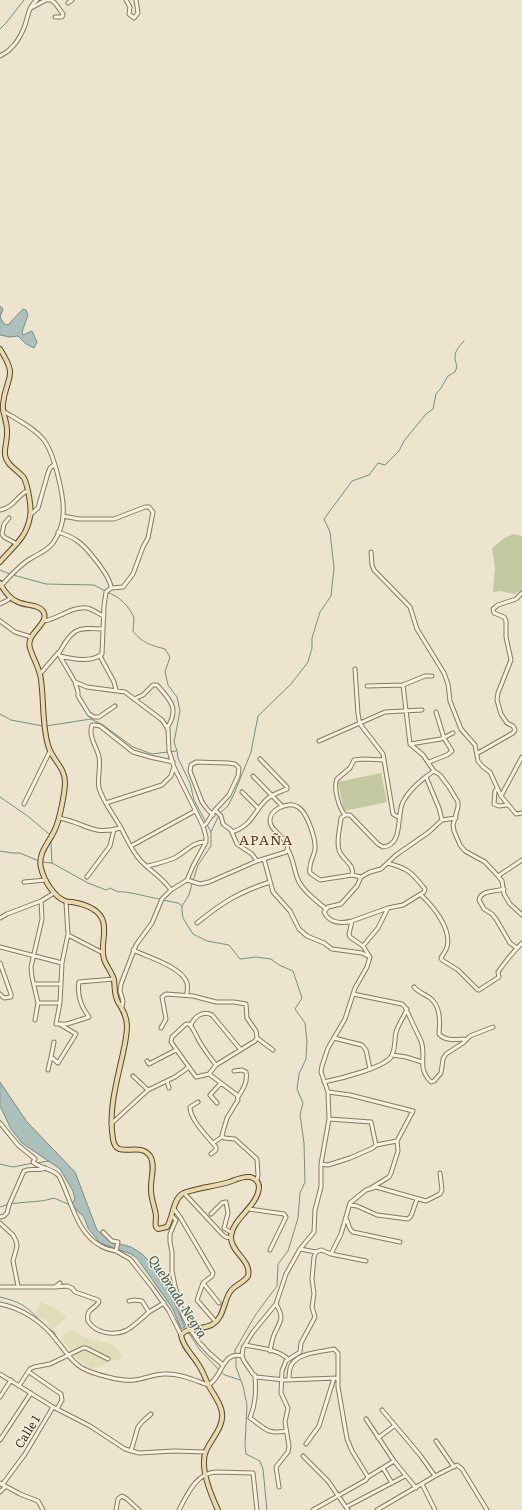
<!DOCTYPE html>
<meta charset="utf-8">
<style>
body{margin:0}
canvas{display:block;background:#ece4cc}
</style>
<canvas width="522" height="1510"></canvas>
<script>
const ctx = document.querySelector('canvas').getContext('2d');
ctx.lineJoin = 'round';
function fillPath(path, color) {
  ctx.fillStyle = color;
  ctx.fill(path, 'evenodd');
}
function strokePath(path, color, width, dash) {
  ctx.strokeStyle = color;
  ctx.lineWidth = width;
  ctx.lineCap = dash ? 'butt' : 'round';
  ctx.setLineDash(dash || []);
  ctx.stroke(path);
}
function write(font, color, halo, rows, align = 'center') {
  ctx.font = font + ' Literata,serif';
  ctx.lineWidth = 3;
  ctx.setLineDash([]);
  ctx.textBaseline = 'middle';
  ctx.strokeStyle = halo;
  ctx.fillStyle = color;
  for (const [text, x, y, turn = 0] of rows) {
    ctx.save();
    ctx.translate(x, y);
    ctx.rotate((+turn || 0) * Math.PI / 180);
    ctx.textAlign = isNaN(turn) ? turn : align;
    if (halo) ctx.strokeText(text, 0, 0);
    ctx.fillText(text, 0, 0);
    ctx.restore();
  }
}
fillPath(new Path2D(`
 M40 1302 55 1308 67 1317 53 1329 49 1326 47 1320 39 1318 35 1313Z
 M72 1329 81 1336 111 1344 118 1349 122 1358 118 1360H112L99 1368 96 1367 91 1368 74 1356 61 1337Z`), '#e1dcba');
fillPath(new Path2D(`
 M513 534 522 536V590L515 594 500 591 493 592 495 567 492 548 503 539Z
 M381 773 387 802 344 811 338 782Z`), '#c2c9a1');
const water = new Path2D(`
 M0 306 3 309 0 317 4 324 8 325 23 309 26 310 28 315 22 332 23 335 32 331 37 342 34 348 26 344 18 336 10 337 0 335Z
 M0 1082 27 1122 75 1172 97 1230 112 1242 131 1247 142 1254 152 1264 168 1287 185 1327 181 1329 173 1309 137 1258 131 1254 100 1243 88 1228 84 1217 71 1205 75 1199 73 1191 60 1169 22 1143 11 1129 0 1106Z`);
fillPath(water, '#acc1bc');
strokePath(water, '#738f89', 1);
strokePath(new Path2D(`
 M0 29 6 23 24 0
 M0 570 10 574
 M13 575 46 584 94 585 105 591
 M108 593C117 594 131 608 134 618 134 622 133 627 133 631 143 644 151 645 165 649L170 657 165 672 168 685 177 697 180 711 174 742 177 751 178 758 190 783 194 800 211 832V846L198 865 193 881
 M0 714 11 720 43 726
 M46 726 91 719 103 725 133 747 152 754 176 751
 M0 797 29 817 49 834 50 835
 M220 813 228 806 234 794 251 752 258 716 291 684 308 662 312 648V638L320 612 331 596 334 568 330 532 324 519 352 481 369 475 378 463 385 465 399 451 404 441 426 414 433 409 436 394 441 388 448 376 455 372 457 367C453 354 455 351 464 341
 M211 832 219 815
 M51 843 52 863
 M0 851 12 853H20L39 861
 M42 862 52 863 88 883 106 890 110 888 118 892C124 890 151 898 160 899
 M192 884 189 895 182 906V911L183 918 193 934 207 941 229 945 240 959 256 957 271 959 279 965 293 971 302 998 295 1009 305 1023 307 1041 306 1059 299 1074 297 1089 303 1103 300 1115 304 1143 305 1182 300 1193 298 1218 288 1251 278 1264 277 1286 256 1314 235 1350V1354
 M163 900 178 903 182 906
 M36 1163 49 1161
 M0 1164 13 1167 33 1163
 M0 1207C17 1200 37 1204 54 1198L70 1205
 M0 1297C21 1302 27 1306 41 1322
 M46 1327 54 1332 57 1338
 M188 1332 200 1350 219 1370
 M236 1357V1367L243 1386 247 1405 245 1445 246 1454 260 1461 263 1469 267 1510
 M221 1372 225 1375 240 1380`), '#738f89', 1);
const minor = new Path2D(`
 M51 0 55 3 63 14 62 17H55
 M126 0 130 7 129 14 134 18 138 13 136 0
 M68 3 72 0
 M31 8 46 0H50
 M0 56C3 54 8 52 10 49 16 44 21 35 24 28 28 18 28 6 37 0
 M0 510C13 508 17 496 27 491
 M30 515 38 508 48 473 50 468 54 465
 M9 518 4 524 2 534 4 537 17 544
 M58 532C64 534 70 536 76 540 86 546 111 577 111 588L123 587 133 574 143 547 148 538 153 512 149 507H145L114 519H79L63 516
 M371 552 372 565 374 570 410 607 417 629 444 673 448 684 450 701 461 729 475 745 478 761 483 767 490 772 501 796 516 814 522 813
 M1 586C9 577 20 565 30 559 38 554 47 551 53 543 58 536 63 524 63 515 65 498 54 452 43 439 33 427 16 419 3 411
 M0 604 8 600 10 597
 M0 621 15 632 31 637
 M44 621C58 619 72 606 87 608 93 609 98 614 104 616
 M59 653C73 629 75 627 103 629
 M60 656C73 659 91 663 102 654L104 606 106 592 111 588
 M100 656 114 682 116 690
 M355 669 358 714 360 724 383 754 393 814 400 818
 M40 674 58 653 75 682 78 692V696L89 714 94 717H99L115 706
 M75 682 87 687 125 692 162 720 168 729 169 751 174 767 203 826 206 837V842L193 866 187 880
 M403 685 410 744 423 755 434 771 440 775 449 787 458 802V807L453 825 454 831 460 845 465 851 485 862 498 876 502 881 504 894 510 904 522 915
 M367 686 403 685 425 676H432
 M134 699 143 695 153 685H157C170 700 180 708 167 728
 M319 741 385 712 422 710
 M410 744 441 739 453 733
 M478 753 513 733 515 730 513 726 507 723 501 714 497 700 498 693 511 660 506 637V621L504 617 494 613 493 609 498 605 516 599 522 593
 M429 762 447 755 452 751 444 738 436 712
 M253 776 282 806
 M426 777 439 808 442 820
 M497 789 495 791 494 804 499 806 507 805
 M242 792 258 808
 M501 796 522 757
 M106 803 162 785 171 776 174 767
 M24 804 50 751
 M213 815 207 809 202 802 190 771 191 765 196 762 228 763 235 764 239 768 238 776 229 795 215 810
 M345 815C339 808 333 788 337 779L350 768 354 760 363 759 384 760
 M59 818C87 823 90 836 121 828
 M203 826 206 824 215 810 221 816 223 824 231 830 237 844 252 854 257 861
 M232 832C252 826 254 811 267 799 273 794 280 792 287 789V787L260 759
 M131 846 195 811
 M288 850C294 860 294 872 299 882 305 893 317 901 326 909
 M264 859 273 892 290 911 299 929 307 936 324 943 332 949 362 953 370 957
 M148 866C156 864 164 862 172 859 183 855 192 841 206 842
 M352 875C355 864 342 860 339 850 336 841 340 828 341 818L345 815H350L378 844 383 847C404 845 396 815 403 802 409 790 423 778 434 771
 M498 876 522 860
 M87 877 110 846 114 829
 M24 882 46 880
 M504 889C495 892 481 890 479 900L484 909 492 914 496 919 510 943 517 948
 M171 890C162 877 150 871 140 860 132 851 127 839 121 828 114 815 103 802 99 788 97 778 101 767 99 757 97 747 88 737 92 725H95L100 726 133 752 150 757 173 762
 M421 895C433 906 452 929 447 947 446 951 443 954 441 958L442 960 458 970 478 990H479L499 977 498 972C505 962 513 952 522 943
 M66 902 68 934 62 963 60 1003 56 1024H67L89 1017C81 1006 77 996 79 982L114 979
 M0 918 7 914 41 901 54 893
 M352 921 388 908 403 905 424 892 425 889C412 873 408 868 387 863
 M197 923C223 902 239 892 270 882
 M68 935 103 953
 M363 946 378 928 388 908
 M0 947 62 963
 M133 950C148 957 182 967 187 983 188 986 187 991 187 995
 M0 963 11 994V997L4 998 0 994
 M34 984H60
 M414 987C419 993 425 994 430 998 441 1006 440 1022 439 1034 446 1042 458 1039 467 1039
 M353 994 402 1004 405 1007 421 1041C427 1057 416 1067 431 1082L434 1081 441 1073 443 1059 446 1054 463 1043 470 1036 493 1027
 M38 1003H60
 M122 1007 123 1001 120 991 121 984 136 945 152 923 162 899 171 890 187 880 200 884 209 882 257 861 286 852C293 842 274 833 271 825 265 811 288 800 298 807 307 812 316 839 315 849 314 858 308 862 310 873L320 880 352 875 361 877 370 872 381 869 396 855 429 832 442 820 456 818
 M35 1020 38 1003 32 977 31 967 42 919 41 901
 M191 1025C194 1017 203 1010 212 1015L241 1050
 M161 1028 166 1019 162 997 166 994 193 996 216 1002H234L246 1004 247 1018 256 1031 257 1038 255 1041 216 1065 209 1074
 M257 1038 273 1050
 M334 1038 362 1045 366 1050 370 1069
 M54 1042 51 1057 58 1063 76 1034 61 1025
 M392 1055 406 1057 422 1062
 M147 1061 149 1064 176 1050
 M216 1065C209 1056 201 1046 196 1035 194 1031 193 1028 189 1024H186L172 1037 171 1042 196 1077 209 1074 237 1095 238 1100 227 1118 222 1135 224 1138 235 1139 257 1159 258 1175 257 1180
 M48 1070 51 1057
 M234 1071 242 1070 246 1072C248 1082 243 1089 238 1097
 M133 1076 148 1090
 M167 1081 169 1088
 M324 1082C339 1079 383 1068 391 1057 396 1049 394 1040 396 1032 398 1025 404 1017 407 1009
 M328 1092 350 1095 413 1111 397 1141 398 1151 391 1173 389 1177 371 1188
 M198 1102 190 1107C190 1120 208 1137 216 1147V1150L211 1154
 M217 1103 210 1095 221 1083
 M329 1119 371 1122 376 1145
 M0 1123 18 1145 35 1159 33 1162C41 1169 52 1168 59 1176 71 1199 76 1233 101 1246 106 1249 111 1250 116 1251
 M111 1124 148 1090 175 1077 189 1067
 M213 1143 222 1137
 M321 1164 328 1165 350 1158 373 1148 376 1145 397 1141
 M184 1193 223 1235 226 1237 231 1238
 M350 1205 357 1206 377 1215 408 1219 411 1216 417 1199
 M174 1209 180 1217 213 1273 212 1276 203 1283 197 1300 216 1322
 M249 1209 284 1214 286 1217 270 1250
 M211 1214 222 1203 226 1202 228 1213 224 1228 232 1233
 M172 1216 176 1220 170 1234V1242L172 1252V1271L175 1286 183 1315 190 1329 199 1342 209 1353 223 1365
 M0 1217 4 1216 7 1213 9 1205 24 1171C31 1167 39 1172 45 1168
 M346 1218C349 1223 348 1229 353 1232L400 1242
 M0 1223 13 1235 16 1241 17 1246 13 1261 18 1286
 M103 1232 112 1241 118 1242 116 1251 130 1259 152 1287 169 1311 181 1335
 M300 1249 316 1252 321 1250 331 1254 366 1261
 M331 1254 341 1234 350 1203 366 1190 376 1187 426 1201 440 1194 442 1190 440 1173
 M203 1283 219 1303
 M0 1287H55L60 1283
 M55 1287 67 1286 72 1288 75 1292 98 1300 99 1302C93 1311 86 1308 88 1321 96 1334 115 1336 127 1330 135 1325 142 1318 149 1312
 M129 1301 135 1300 142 1301 149 1312 164 1303
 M0 1304C22 1308 44 1323 57 1341 65 1350 71 1362 82 1368 93 1374 122 1382 134 1380 144 1379 154 1374 164 1374 179 1373 194 1380 208 1385 222 1379 222 1350 242 1356
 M245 1345C258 1348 278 1349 288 1359
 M270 1351C271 1346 272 1340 274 1335 280 1321 285 1319 276 1304
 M29 1372 61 1394 62 1400 57 1409
 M0 1374 53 1407 90 1426 125 1449 139 1453 174 1451 205 1452
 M255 1375C256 1391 256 1403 250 1418 265 1428 267 1435 286 1431
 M337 1378 285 1380 256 1377 253 1374 244 1361 242 1356 243 1348 253 1332 276 1304 286 1274 300 1249 314 1232 315 1210 321 1187V1164L329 1119 328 1092 321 1072 322 1066 328 1048 345 1019 355 988 367 967 370 957 363 946 350 937 349 934 352 921C341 924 330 924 324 912L328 907 341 904 357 886 361 877
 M289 1380C289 1375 289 1368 292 1364 300 1352 322 1352 334 1349L338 1353V1387L347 1439 352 1451 368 1477
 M19 1386 30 1369 34 1367 50 1364 83 1348H86L108 1359
 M0 1397 11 1380
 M382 1410 420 1455 435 1476
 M366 1419 394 1461 416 1488
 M378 1438 394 1426
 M0 1440 31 1393
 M436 1441 454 1467
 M306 1444 319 1426 334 1378
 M131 1451 138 1427 143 1421 151 1414
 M303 1456 328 1481 348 1510
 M383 1468 392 1483
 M0 1483 20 1494 38 1501 43 1510
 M422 1484 435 1510
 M2 1485 25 1454 53 1407
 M279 1487 276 1467 288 1452 289 1446 285 1422 288 1408 281 1393 282 1371 286 1361 300 1352 301 1343 315 1317 312 1307 314 1294 312 1279 314 1257 316 1252
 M0 1492 5 1487
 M346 1507 405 1476
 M116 1510 118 1499 122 1496 127 1499 139 1510
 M179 1510C187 1495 196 1473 216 1472L253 1473 257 1510
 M313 1510 366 1480 368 1477 394 1461
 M377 1510 435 1476 457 1465 462 1469 487 1510`);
const major = new Path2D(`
 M0 349C19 379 6 375 3 404 2 413 7 421 7 430 8 439 4 447 5 455 6 465 18 470 24 478 28 486 32 509 30 517 26 539 13 546 0 562
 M0 583C4 591 10 599 18 602 26 606 38 604 43 611 51 624 25 633 30 648 33 659 40 668 41 680 44 700 42 730 49 748 53 760 65 768 65 782 65 792 60 817 56 827 51 841 37 852 41 868 44 880 53 896 65 901 67 902 70 902 72 902 84 904 99 909 103 921 107 934 100 946 104 959 106 966 112 972 114 980 115 987 114 995 118 1002 123 1010 127 1017 127 1026 127 1035 125 1044 123 1053 117 1081 108 1110 113 1139 116 1161 139 1140 150 1156 156 1165 150 1180 151 1190 151 1199 155 1207 156 1216 156 1220 155 1223 156 1227L158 1229 167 1227C173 1217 173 1200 182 1194 189 1189 218 1186 229 1182 235 1180 243 1176 250 1177 255 1178 259 1182 259 1187 258 1207 231 1219 231 1238 231 1252 252 1261 248 1276 244 1283 234 1285 230 1292 223 1303 224 1317 213 1324 203 1331 189 1325 181 1335 183 1347 192 1354 198 1364 203 1371 205 1378 209 1386 213 1394 221 1403 222 1413 224 1427 211 1439 206 1451 199 1467 211 1495 218 1510`);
strokePath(minor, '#877861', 5);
strokePath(major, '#564635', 6);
strokePath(minor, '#f7f1df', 3);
strokePath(major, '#ead9a9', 4);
write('12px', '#3a2f23', '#f4eedb', [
 ["Calle 1",28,1432,-58]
]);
write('italic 13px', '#345857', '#f4eedb', [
 ["Quebrada Negra",177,1297,57]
]);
ctx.letterSpacing = '1px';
write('14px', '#623626', '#f4eedb', [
 ["APAÑA",266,841]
]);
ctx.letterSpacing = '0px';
</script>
